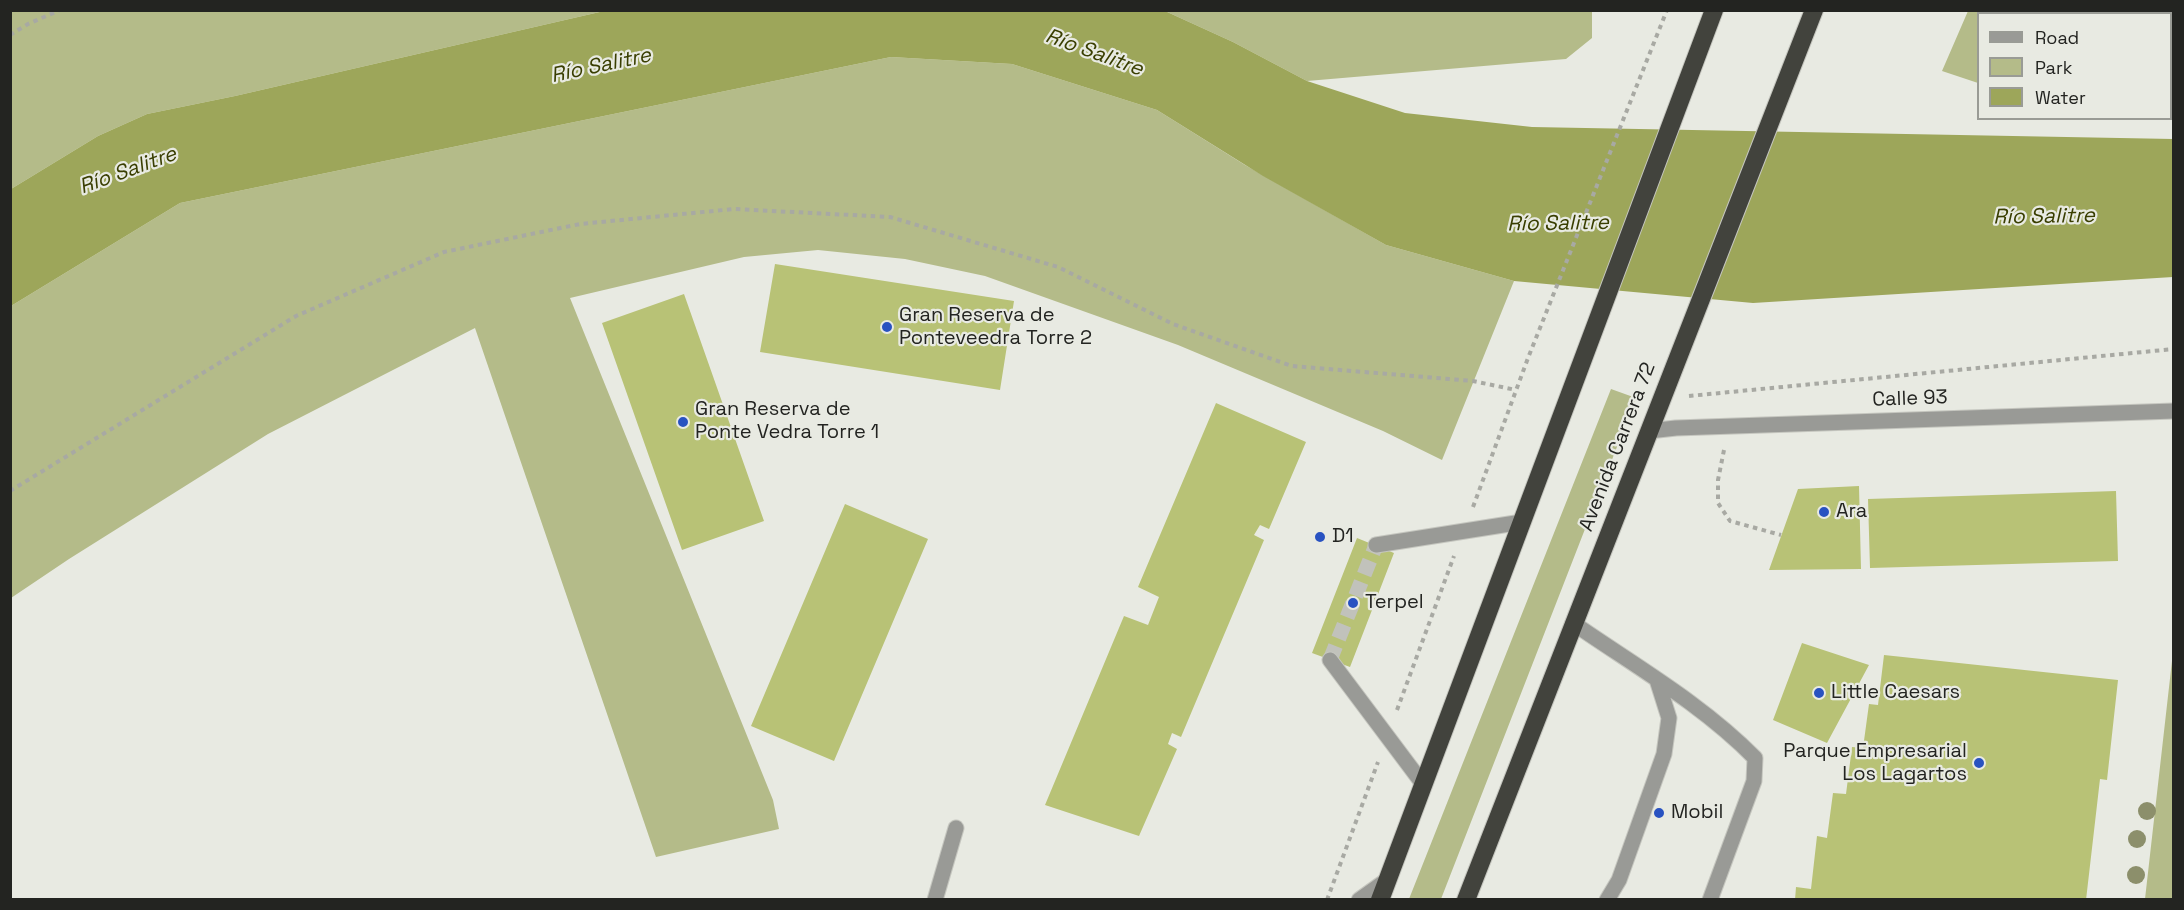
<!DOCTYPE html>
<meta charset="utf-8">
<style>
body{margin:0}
#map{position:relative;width:2184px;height:910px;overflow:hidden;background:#e8eae2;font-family:"Space Grotesk",sans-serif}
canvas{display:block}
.frame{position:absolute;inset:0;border:12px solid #232421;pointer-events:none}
.legend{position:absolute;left:1977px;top:12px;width:195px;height:108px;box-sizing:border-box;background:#e8eae2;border:2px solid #999b95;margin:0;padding:8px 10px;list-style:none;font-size:18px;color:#232421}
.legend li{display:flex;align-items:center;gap:12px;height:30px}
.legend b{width:30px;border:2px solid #999b95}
</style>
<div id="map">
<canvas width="2184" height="910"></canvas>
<div class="frame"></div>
<ul class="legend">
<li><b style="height:8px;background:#999a96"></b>Road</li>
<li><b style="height:16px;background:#b4bb89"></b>Park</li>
<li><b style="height:16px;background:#9da65a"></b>Water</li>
</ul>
</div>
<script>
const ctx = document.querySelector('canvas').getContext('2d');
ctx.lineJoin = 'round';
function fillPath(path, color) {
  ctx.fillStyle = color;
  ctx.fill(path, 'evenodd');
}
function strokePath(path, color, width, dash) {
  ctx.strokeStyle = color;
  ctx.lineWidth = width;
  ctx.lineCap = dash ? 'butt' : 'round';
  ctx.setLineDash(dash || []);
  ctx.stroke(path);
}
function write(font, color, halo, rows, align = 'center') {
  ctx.font = font + ' "Space Grotesk",sans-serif';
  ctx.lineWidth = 4.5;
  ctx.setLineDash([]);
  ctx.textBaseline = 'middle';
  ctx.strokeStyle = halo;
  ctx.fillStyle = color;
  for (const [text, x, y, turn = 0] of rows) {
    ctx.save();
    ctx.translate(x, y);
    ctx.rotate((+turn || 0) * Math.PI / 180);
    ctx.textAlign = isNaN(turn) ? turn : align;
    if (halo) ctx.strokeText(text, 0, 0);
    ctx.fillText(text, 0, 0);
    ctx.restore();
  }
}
fillPath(new Path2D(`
 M11 11H604L235 96 147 114 98 136 11 189Z
 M1165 11H1592V38L1566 59 1307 81 1233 42Z
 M1968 11H2173V96H2170V14H1978V83L1942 71Z
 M891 57 1012 64 1157 110 1245 165 1386 245 1514 281 1442 460 1383 431 1178 345 985 276 905 259 818 250 744 257 570 298 773 800 779 829 656 857 475 328 268 434 69 559 11 598V306L180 203Z
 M1611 389 1636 398 1441 899H1409Z
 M2173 652V899H2145Z`), '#b4bb89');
fillPath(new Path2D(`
 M604 11H1165L1233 42 1307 81 1405 113 1532 127 2173 139V277L1753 303 1514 281 1386 245 1263 176 1157 110 1012 64 891 57 180 203 11 306V189L98 136 147 114 235 96Z`), '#9da65a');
fillPath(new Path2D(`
 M775 264 1014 301 1000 390 760 352Z
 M684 294 764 521 682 550 602 323Z
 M1216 403 1306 442 1269 529 1260 525 1254 535 1264 540 1181 737 1172 733 1168 744 1177 749 1139 836 1045 805 1124 616 1148 625 1159 597 1138 587Z
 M1859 486 1861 569 1769 570 1798 489Z
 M2116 491 2118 561 1870 568 1868 499Z
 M845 504 928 539 834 761 751 726Z
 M1357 538 1394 553 1350 667 1312 653Z
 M1802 643 1869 665 1827 743 1773 720Z
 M1884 655 2118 680 2107 780 2100 779 2086 900H1795L1796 887 1811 889 1817 836 1827 838 1833 793 1846 794 1852 747 1863 748 1869 704 1878 705Z`), '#b8c276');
strokePath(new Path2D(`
 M1330 660 1376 545`), '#c1c2bb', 15, [15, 8]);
const minor = new Path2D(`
 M1649 431 1676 428 2174 411
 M1376 545 1522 522
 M1573 623C1635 666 1702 704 1755 758L1754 781 1710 900
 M1330 660 1423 784
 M935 900 956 828
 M1359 900 1387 880
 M1607 900 1619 880 1664 754 1669 718 1657 680`);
const highway = new Path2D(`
 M1380 900 1714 10
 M1466 900 1814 10`);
strokePath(minor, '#c5c6bf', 17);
strokePath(highway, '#c5c6bf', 20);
strokePath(new Path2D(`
 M2170 27H2174
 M10 35 28 24 60 10
 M1689 396 2174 349
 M1724 450 1718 480V503L1730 521 1781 535
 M10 491 296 316 444 252 580 224 734 209 890 217 1058 267 1173 324 1292 366 1473 381 1516 390
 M1473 507 1528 358 1667 10
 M1397 710 1454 556
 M1327 900 1378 762`), '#a8a9a3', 4, [4.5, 4.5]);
strokePath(minor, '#999a96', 15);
strokePath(highway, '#42433d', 18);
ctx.fillStyle = '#8c8f6b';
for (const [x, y] of [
 [2147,811],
 [2137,839],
 [2136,875]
]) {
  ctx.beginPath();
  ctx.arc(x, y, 9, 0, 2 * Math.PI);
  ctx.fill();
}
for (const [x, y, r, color] of [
 [887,327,6,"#2852c1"],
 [683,422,6,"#2852c1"],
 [1824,512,6,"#2852c1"],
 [1320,537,6,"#2852c1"],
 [1353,603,6,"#2852c1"],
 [1819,693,6,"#2852c1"],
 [1979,763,6,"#2852c1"],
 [1659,813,6,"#2852c1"]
]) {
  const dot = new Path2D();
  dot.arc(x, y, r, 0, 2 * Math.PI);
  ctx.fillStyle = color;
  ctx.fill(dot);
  strokePath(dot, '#e8eae2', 2);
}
write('20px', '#232421', '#e8eae2', [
 ["Gran Reserva de",899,316],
 ["Ponteveedra Torre 2",899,339],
 ["Gran Reserva de",695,410],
 ["Ponte Vedra Torre 1",695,433],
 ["Ara",1836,512],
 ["D1",1332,537],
 ["Terpel",1365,603],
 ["Little Caesars",1831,693],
 ["Parque Empresarial",1967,752,"right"],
 ["Los Lagartos",1967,775,"right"],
 ["Mobil",1671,813]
], 'left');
write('20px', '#232421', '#e8eae2', [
 ["Calle 93",1910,399,-2],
 ["Avenida Carrera 72",1618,447,-69]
]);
write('italic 21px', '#393e01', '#e8eae2', [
 ["Río Salitre",1094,53,20],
 ["Río Salitre",601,66,-12],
 ["Río Salitre",128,171,-20],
 ["Río Salitre",2044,217,-1],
 ["Río Salitre",1558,224,-1]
]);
</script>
